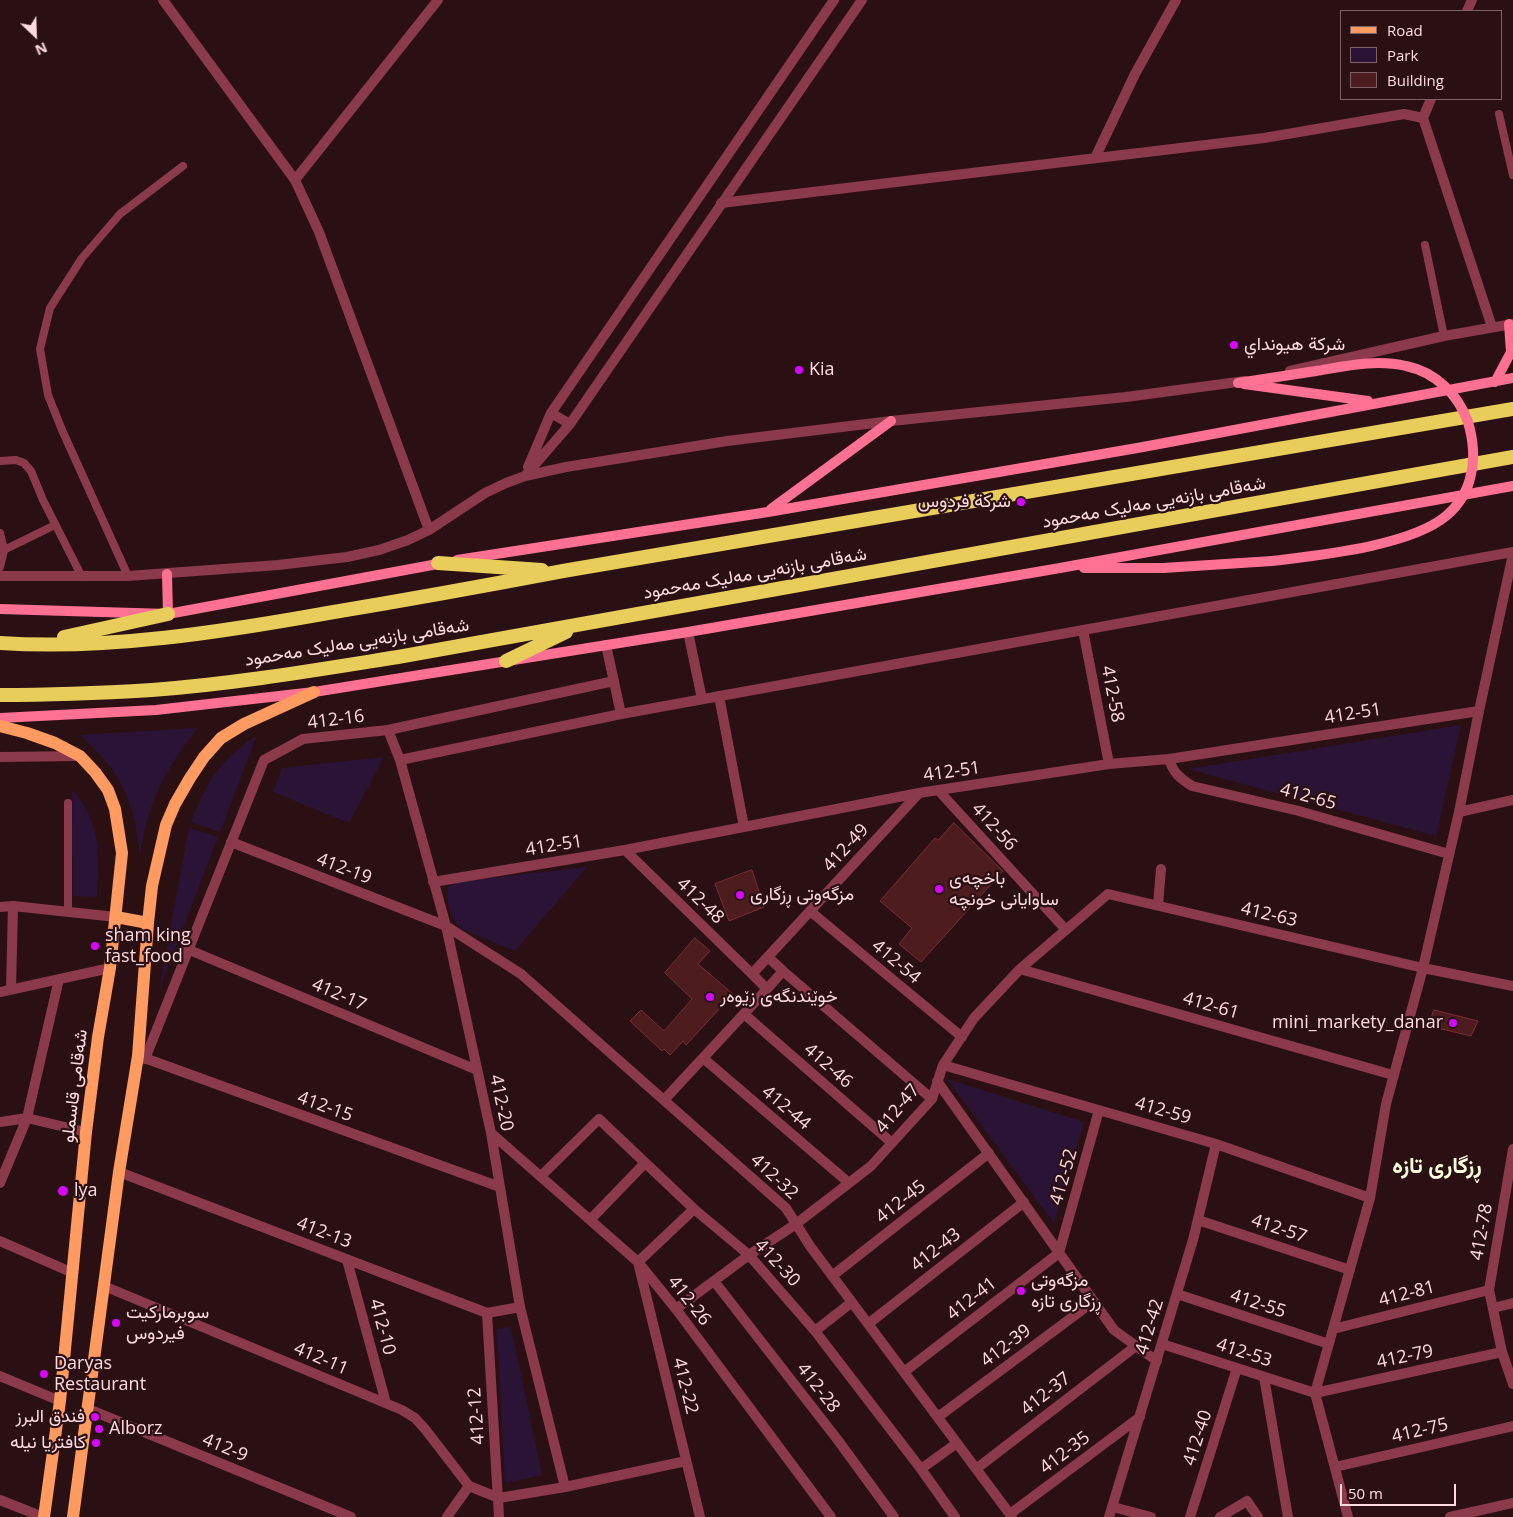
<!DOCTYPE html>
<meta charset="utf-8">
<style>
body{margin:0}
#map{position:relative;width:1513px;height:1517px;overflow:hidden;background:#2b1013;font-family:"Open Sans",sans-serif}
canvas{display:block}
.legend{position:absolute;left:1340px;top:10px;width:162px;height:90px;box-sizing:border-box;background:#2b1013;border:1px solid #806165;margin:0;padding:6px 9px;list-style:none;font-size:15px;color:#ffdae0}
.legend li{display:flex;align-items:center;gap:10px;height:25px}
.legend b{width:25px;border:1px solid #806165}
.north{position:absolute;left:10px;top:10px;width:50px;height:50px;-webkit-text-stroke:4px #2b1013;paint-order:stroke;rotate:156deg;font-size:14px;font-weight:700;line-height:20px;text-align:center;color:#ffdae0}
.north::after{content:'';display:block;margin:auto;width:18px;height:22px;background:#ffdae0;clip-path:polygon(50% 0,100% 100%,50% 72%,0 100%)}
.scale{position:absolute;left:1340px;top:1484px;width:116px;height:22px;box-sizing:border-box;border:2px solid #ffdae0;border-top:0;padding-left:6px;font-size:15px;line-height:18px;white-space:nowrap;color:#ffdae0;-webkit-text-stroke:4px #2b1013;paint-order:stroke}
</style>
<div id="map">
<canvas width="1513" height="1517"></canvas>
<ul class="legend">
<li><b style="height:6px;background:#ff9b61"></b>Road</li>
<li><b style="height:14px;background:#2b1335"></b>Park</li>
<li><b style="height:14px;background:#4d1c1f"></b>Building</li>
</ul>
<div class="north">N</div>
<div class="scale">50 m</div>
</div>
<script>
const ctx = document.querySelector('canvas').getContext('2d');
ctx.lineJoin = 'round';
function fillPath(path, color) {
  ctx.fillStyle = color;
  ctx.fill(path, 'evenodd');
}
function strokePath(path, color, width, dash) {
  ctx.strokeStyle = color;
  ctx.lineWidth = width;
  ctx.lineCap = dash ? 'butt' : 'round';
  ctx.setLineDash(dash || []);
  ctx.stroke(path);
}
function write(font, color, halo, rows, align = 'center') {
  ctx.font = font + ' "Open Sans",Vazirmatn,sans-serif';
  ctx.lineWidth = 4.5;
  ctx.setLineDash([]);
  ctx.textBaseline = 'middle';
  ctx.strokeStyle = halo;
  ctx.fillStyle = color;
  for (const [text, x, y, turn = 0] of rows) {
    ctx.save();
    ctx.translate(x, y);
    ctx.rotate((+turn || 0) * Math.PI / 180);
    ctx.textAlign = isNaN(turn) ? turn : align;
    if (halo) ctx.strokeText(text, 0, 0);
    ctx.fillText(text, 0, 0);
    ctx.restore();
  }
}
fillPath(new Path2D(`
 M1461 725 1436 836 1188 769Z
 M198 728C164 771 148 801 140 856 134 798 122 774 80 735Z
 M257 735 220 832 191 822C207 781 220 760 257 735Z
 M384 757 349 823 273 792 282 768Z
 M72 790C102 822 99 856 97 897L73 896Z
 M189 828 218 837 159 990Z
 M587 867 515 951 460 928C451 917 445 901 448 887L455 882Z
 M947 1079 1084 1122 1054 1223Z
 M511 1327 542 1475 505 1483 497 1329Z`), '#2b1335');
const building = new Path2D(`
 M954 823 1003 871 921 962 899 944 912 928 880 901 935 838 938 840Z
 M752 870 764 907 729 921 715 884Z
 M695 938 710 951 698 964 733 994 686 1045 683 1041 670 1055 664 1049 662 1051 630 1021 641 1010 664 1031 692 999 665 973Z
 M1434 1010 1478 1021 1471 1036 1429 1026Z`);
fillPath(building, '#4d1c1f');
strokePath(building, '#792d32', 1);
strokePath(new Path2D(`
 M1499 114 1513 175
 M1425 245 1444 336
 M0 461 16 460 24 463 31 471 43 500 82 577
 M0 533 4 550 0 567
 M4 550 55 525
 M128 576 62 430 48 395 40 349 50 308 82 258 120 214 183 166
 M68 803V912`), '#8b3a4c', 8);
strokePath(new Path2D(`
 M1467 11 1472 0
 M1431 99 1423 118 1492 327
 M1095 158 1135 74 1176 0
 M295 180 438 0
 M721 203 1264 138 1404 114 1423 118
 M1083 630 1109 764
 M688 632 702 699
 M606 645 621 714
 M719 696 744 827
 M388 730 400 760 446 926 491 1133 520 1307 565 1487
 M0 757 79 756
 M1169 759C1173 773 1180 778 1192 786L1299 811 1449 854
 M400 760 621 714 1513 552
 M939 791 1066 930
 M1459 812 1513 800
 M231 842 446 926 521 974 786 1208 810 1246 1012 1517
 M625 850 752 974
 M433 882 625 850 919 793 1109 764 1169 759 1479 711
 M1158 905 1161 869
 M0 907 13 906 116 917
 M810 911 962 1037
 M187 949 477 1070
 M768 957 783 971
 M1020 969 1393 1075
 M11 989 13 906
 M767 989 783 971 932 1099
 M0 992 110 968
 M744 1014 892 1143
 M139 1056 500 1187
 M703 1058 849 1183
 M145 1059 264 760 303 739 388 730 614 681
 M943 1065 1216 1144 1370 1198
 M937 1081 1114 1330 1157 1361
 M664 1100 767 989 752 974 919 793
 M0 1122 27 1118 86 1132
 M491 1133 638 1262 676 1309 831 1517
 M1513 1149 1489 1290 1502 1352 1513 1384
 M119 1172 487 1313 520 1307
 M541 1176 599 1119 694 1209 749 1255 815 1331 921 1469 955 1517
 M0 1183 27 1118 59 979
 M694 1209 638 1262 700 1517
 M590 1220 645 1163
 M1198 1220 1350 1270
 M0 1241 73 1273
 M347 1260 386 1403
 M832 1276 989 1153
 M714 1281 837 1439 894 1517
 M104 1286 402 1410 415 1418 425 1429 469 1486 499 1498 565 1487 686 1461
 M1177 1294 1329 1344
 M1493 1308 1513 1303
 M676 1309 749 1255 796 1224 871 1166 932 1099 943 1065 974 1018 1020 969 1108 894 1423 968 1513 986
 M487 1313 499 1517
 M868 1324 1024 1202
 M1333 1329 1489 1290
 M815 1331 852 1302
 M1162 1344 1315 1393
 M904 1372 1059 1253 1099 1110
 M0 1376 60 1401
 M1264 1377 1288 1517
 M1315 1393 1502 1352
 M88 1409 351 1517
 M938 1417 1094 1301
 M1335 1467 1513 1426
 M921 1469 957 1443
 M976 1469 1136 1346
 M0 1500 43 1517
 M1113 1507 1151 1517
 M1010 1514 1140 1417
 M447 1517 469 1486
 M1109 1517 1193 1240 1216 1144
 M1190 1517 1237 1368
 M1220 1517 1247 1501 1258 1517
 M1348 1517 1315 1393 1370 1198 1386 1104 1423 968 1459 812 1479 711 1513 554
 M1450 1517 1513 1503`), '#8b3a4c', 10);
strokePath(new Path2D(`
 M163 0 295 180 319 232 429 530
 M1290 371 1444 336 1513 324
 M551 413 570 424
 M528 467 551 413 834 0
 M525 476 570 424 862 0
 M0 576H128L278 565 347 557 379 550 408 540 429 530 485 493 506 483 525 476 566 467 727 441 891 421 1126 397 1245 381`), '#8b3a4c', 10);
strokePath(new Path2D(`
 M1509 324 1511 352 1513 354
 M1495 382 1511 352
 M1244 384 1368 401
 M771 509 891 421
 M457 560 768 512 1143 447 1513 378
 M1084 568H1163L1272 561
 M167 574 168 614
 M0 609 168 614 443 563
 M0 718 156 710 314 692 688 632 1060 568 1513 486`), '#ff7193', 10);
strokePath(new Path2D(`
 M0 726 27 733 55 743 80 756 95 772 108 790 115 809 122 853 110 968 98 1037 86 1132 60 1401 44 1517
 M116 917 148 923
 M73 1517 119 1172 138 1056 148 923 152 886 166 825 175 804 190 778 204 757 221 738 244 724 314 692`), '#ff9b61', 12);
strokePath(new Path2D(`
 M438 563 542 570
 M64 637 168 614
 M0 643C108 650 222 632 328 613 406 600 484 586 563 571L1513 409
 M506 661 566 632
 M0 695C51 695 102 693 152 690 234 684 316 670 398 657L1513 457`), '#e9cd5b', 14);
strokePath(new Path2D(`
 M1238 383C1264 379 1290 375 1316 371 1346 366 1376 359 1406 366 1435 372 1458 394 1468 422 1473 439 1475 457 1471 474 1468 490 1459 505 1446 516 1410 546 1320 555 1272 561`), '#ff7193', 10);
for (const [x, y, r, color] of [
 [1234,345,5,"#d706ff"],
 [799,370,5,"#d706ff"],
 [1021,502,5,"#d706ff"],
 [939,889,5,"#d706ff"],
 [740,895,5,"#d706ff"],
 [95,946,5,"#d706ff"],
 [710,997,5,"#d706ff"],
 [1453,1023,5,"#d706ff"],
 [63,1191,6,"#d706ff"],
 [1021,1291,5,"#d706ff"],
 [116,1323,5,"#d706ff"],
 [44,1374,5,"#d706ff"],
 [95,1417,5,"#d706ff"],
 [99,1429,5,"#d706ff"],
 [96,1443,5,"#d706ff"]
]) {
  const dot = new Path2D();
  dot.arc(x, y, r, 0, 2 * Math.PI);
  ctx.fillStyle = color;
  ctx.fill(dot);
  strokePath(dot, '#2b1013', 2);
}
write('18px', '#ffdae0', '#2b1013', [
 ["شركة هيونداي",1244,345],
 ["Kia",809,370],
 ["شركة فردوس",1011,502,"right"],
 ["باخچەی",949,879],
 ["ساوایانی خونچە",949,900],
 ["مزگەوتی ڕزگاری",750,895],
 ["sham king",105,936],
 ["fast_food",105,957],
 ["خوێندنگەی زێوەر",720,997],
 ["mini_markety_danar",1443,1023,"right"],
 ["lya",74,1191],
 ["مزگەوتی",1031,1281],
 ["ڕزگاری تازە",1031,1302],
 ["سوبرمارکیت",126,1313],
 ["فیردوس",126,1334],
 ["Daryas",54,1364],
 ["Restaurant",54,1385],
 ["فندق البرز",85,1417,"right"],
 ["Alborz",109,1429],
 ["کافتریا نیلە",86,1443,"right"]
], 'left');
write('18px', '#ffdae0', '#2b1013', [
 ["شەقامی بازنەیی مەلیک مەحمود",1154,503,-10],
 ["شەقامی بازنەیی مەلیک مەحمود",755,574,-10],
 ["شەقامی بازنەیی مەلیک مەحمود",357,643,-9],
 ["412-58",1112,694,79],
 ["412-51",1353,714,-9],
 ["412-16",336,720,-7],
 ["412-51",952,772,-8],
 ["412-65",1308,797,15],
 ["412-56",994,827,48],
 ["412-51",554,846,-9],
 ["412-49",846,848,-47],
 ["412-19",344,869,21],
 ["412-48",700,901,44],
 ["412-63",1269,915,13],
 ["412-54",896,962,40],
 ["412-17",339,995,23],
 ["412-61",1211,1006,16],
 ["412-46",828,1066,41],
 ["شەقامی قاسملو",75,1086,-83],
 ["412-20",501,1103,78],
 ["412-15",325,1107,20],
 ["412-44",786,1108,40],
 ["412-47",898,1109,-50],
 ["412-59",1163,1111,16],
 ["412-32",774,1177,43],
 ["412-52",1064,1177,-74],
 ["412-45",901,1202,-38],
 ["412-57",1279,1229,18],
 ["412-78",1482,1232,-80],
 ["412-13",324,1233,21],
 ["412-43",936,1250,-38],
 ["412-30",777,1263,47],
 ["412-81",1407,1294,-14],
 ["412-41",972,1299,-38],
 ["412-26",689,1301,52],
 ["412-55",1258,1304,18],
 ["412-10",382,1327,75],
 ["412-42",1150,1327,-73],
 ["412-39",1006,1346,-37],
 ["412-53",1244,1353,18],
 ["412-79",1405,1357,-12],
 ["412-11",321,1359,23],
 ["412-22",685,1386,76],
 ["412-28",818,1388,52],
 ["412-37",1046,1394,-38],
 ["412-12",477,1416,-94],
 ["412-75",1420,1431,-13],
 ["412-40",1198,1438,-72],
 ["412-9",225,1448,22],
 ["412-35",1065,1453,-37]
]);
write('bold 22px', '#fbffdc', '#2b1013', [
 ["ڕزگاری تازە",1437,1167]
]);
</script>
